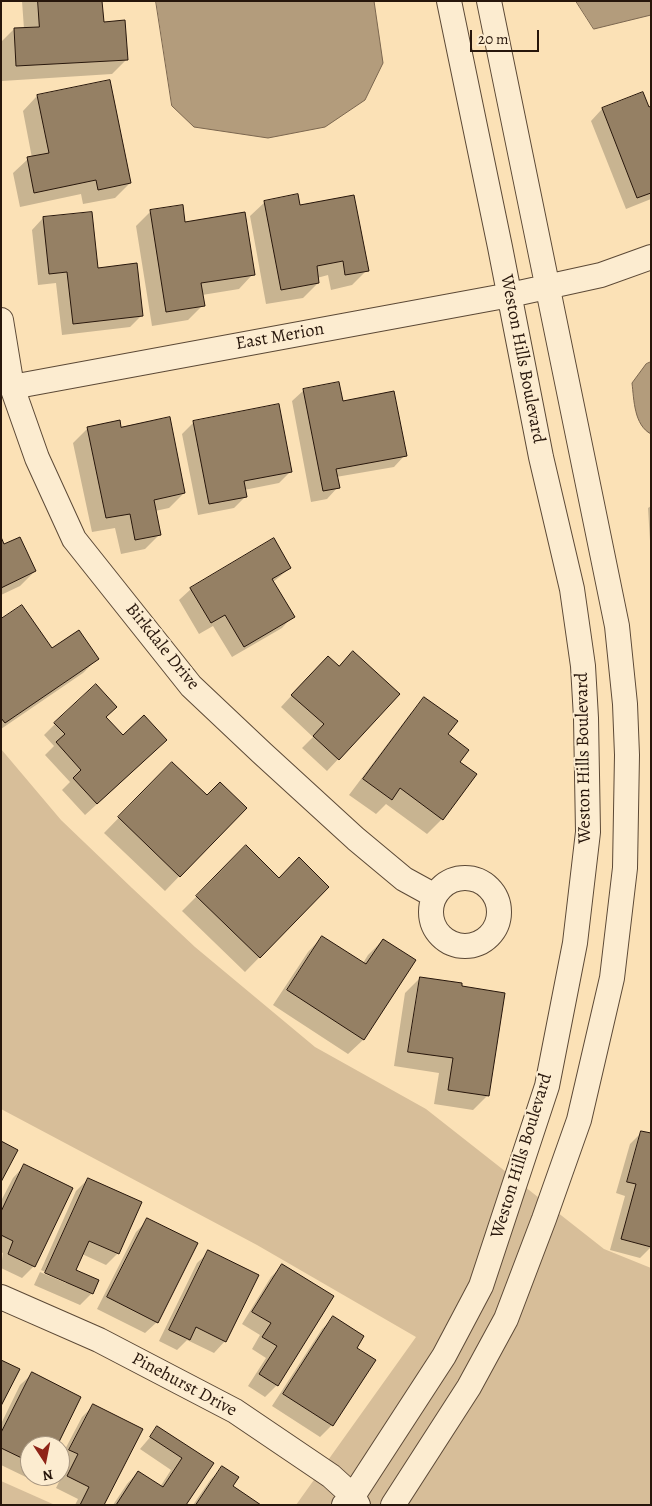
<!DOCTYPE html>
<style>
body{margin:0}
#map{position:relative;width:652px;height:1506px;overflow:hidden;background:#fbe1b6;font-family:Alegreya,serif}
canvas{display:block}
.frame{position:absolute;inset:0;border:2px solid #27160b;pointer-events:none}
.north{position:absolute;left:20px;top:1436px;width:50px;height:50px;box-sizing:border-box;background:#fcecd0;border:1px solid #a79681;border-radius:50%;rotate:169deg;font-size:14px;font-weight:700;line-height:20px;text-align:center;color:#27160b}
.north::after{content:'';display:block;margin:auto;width:18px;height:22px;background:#8f2418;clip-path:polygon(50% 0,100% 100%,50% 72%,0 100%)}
.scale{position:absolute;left:470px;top:30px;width:69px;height:22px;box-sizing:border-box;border:2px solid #27160b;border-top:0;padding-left:6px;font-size:15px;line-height:18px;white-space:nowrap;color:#27160b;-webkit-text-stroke:4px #fcecd0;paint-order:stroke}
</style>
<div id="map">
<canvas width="652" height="1506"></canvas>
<div class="frame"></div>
<div class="north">N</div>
<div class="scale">20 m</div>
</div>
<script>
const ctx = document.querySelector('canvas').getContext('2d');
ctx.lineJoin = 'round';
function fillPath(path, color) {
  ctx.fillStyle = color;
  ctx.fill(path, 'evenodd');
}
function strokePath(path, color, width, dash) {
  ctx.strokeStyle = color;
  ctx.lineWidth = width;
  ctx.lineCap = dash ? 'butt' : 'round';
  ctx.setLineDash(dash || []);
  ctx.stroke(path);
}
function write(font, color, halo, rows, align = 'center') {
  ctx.font = font + ' Alegreya,serif';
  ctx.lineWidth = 4;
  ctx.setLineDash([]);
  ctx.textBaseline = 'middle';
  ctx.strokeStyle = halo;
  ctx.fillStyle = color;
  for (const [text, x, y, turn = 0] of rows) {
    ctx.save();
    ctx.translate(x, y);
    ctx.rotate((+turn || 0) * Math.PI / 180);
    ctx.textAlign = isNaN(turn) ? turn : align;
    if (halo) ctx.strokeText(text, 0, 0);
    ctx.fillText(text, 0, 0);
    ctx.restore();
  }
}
fillPath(new Path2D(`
 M1 749 61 820 132 888 195 947 315 1047 426 1109 604 1249 651 1268V1505H296L416 1337 257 1245 1 1109Z
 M1 1481 55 1505H1Z`), '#d7be99');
const water = new Path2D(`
 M156 1H374L383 63 365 100 325 127 268 138 194 127 172 106Z
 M576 1H651V15L594 29Z
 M651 362V434C634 425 634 400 632 383L646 364Z`);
fillPath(water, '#b39c7c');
strokePath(water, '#7b664f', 1);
fillPath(new Path2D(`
 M22 1H101L103 23 127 59 112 74 2 81 1 42 14 29H24Z
 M642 93 648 108 651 107V199L626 209 591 121 602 109Z
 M37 96 130 183 115 198 83 204 81 194 20 207 13 173 28 159 32 158 23 111Z
 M265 202 299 206 367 270 352 285 331 290 328 275 317 278 318 283 303 298 266 304 250 216Z
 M151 211 184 223 253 274 239 289 202 295 203 305 188 320 152 326 136 226Z
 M43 218 97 269 142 315 130 327 62 335 56 283 38 285 32 230Z
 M304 390 342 402 405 455 394 467 336 477 338 487 327 499 311 502 292 401Z
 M194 422 290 472 279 483 244 490 246 496 234 508 198 515 182 434Z
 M88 428 120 429 184 493 169 508 155 511 160 534 145 549 121 554 115 528 92 532 73 443Z
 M651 506V541H650L648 508Z
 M1 540 4 546 35 571 20 586 1 595Z
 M290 568 273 582 293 616 282 628 232 657 213 626 199 634 179 600 191 589Z
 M1 620 52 650 97 659 83 673 1 729Z
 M338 667 398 695 327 771 302 748 313 737 281 707 316 669Z
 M424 699 446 735 459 763 442 819 427 834 386 804 376 814 349 795 410 714Z
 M105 718 123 737 154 752 85 815 62 790 70 782 45 755 54 746 44 735 55 724Z
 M172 763 207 797 245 808 165 891 104 833Z
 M246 847 279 879 328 887 245 972 182 911Z
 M322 937 363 963 368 955 383 940 415 961 363 1040 348 1054 273 1005 308 952Z
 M420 978 488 1095 473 1110 434 1104 439 1073 394 1066 405 993Z
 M642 1132 651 1134V1247L640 1258 610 1250 625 1196 616 1193 630 1144Z
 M24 1166 34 1266 22 1278 1 1268 3 1253 1 1252V1201L13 1178Z
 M88 1179 118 1253 106 1265 82 1254 75 1270 92 1293 80 1305 34 1285 40 1272 66 1283V1281L41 1270 76 1191Z
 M148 1220 157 1322 145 1333 97 1309 136 1232Z
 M209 1252 225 1341 214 1353 187 1340 177 1350 159 1341 197 1263Z
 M283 1265 277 1385 265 1397 248 1386 266 1358 252 1349 260 1335 242 1324 271 1277Z
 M334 1318 355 1348 374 1361 332 1425 320 1437 272 1406 322 1329Z
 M32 1374 55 1446H30V1476H37L32 1480 1 1465V1424L20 1385Z
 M93 1406 102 1505H75L78 1499 56 1488 67 1466 60 1463V1459L82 1417Z
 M158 1428 212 1463 185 1505H113L127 1484 138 1472 160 1487 171 1470 140 1449Z
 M223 1468 231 1486 259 1505H193L211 1479Z`), '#0003');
const building = new Path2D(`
 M38 1H102L104 22 125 20 128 60 16 66 14 28 39 27Z
 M110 80 131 183 98 190 96 180 34 193 27 157 49 153 37 95Z
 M643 92 649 107 651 106V193L637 198 602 108Z
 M298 194 300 205 354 195 369 271 345 275 343 261 317 266 319 283 281 290 264 201Z
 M183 205 185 222 245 212 255 275 201 283 205 306 166 312 150 210Z
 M92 212 98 268 137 263 143 316 73 324 67 272 49 274 43 217Z
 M339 382 343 401 394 391 407 456 336 469 340 488 323 491 303 389Z
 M279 404 292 472 244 481 247 497 209 504 193 421Z
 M170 417 185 493 154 500 161 535 135 540 130 514 106 518 87 427 120 420 121 427Z
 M1 537 4 544 20 537 36 571 1 588Z
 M274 538 291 568 272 579 295 617 244 647 225 615 211 623 190 588Z
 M22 605 52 648 79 630 99 659 5 723 1 718V619Z
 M353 651 400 694 339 760 313 736 324 724 291 695 328 656 339 666Z
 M96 684 117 707 106 717 123 735 144 715 167 740 97 804 73 778 81 770 56 742 65 734 54 723Z
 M424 697 458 721 448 734 469 750 460 762 477 774 443 820 400 788 392 800 363 779Z
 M172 762 207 795 220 782 247 808 180 877 118 817Z
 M246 845 279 878 299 857 329 887 260 958 196 896Z
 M322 936 366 964 383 939 416 960 364 1040 287 990Z
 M420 977 462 983V986L505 993 489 1096 448 1090 453 1058 408 1052Z
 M641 1131 651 1133V1247L621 1239 636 1184 627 1182Z
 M1 1141 18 1150 1 1182Z
 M24 1164 73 1188 35 1267 8 1254 13 1241 1 1235V1212Z
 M88 1178 142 1202 119 1254 89 1241 76 1270 99 1280 93 1294 45 1273Z
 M147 1218 198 1243 158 1323 107 1297Z
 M208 1250 259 1275 226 1342 196 1327 190 1340 169 1330Z
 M282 1264 334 1296 278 1386 259 1374 277 1346 262 1337 271 1323 252 1312Z
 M333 1316 364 1336 357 1348 376 1360 333 1426 283 1394Z
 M1 1360 20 1369 1 1406Z
 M32 1372 81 1397 57 1446H30V1462L1 1448V1433Z
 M93 1404 143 1429 104 1505H80L89 1487 67 1476 78 1454 69 1450Z
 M157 1426 214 1463 186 1505H116L138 1471 163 1487 182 1458 150 1437Z
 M222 1466 239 1477 233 1486 261 1505H196Z`);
fillPath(building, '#958064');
strokePath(building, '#27160b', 1);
const minor = new Path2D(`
 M1 320 12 387 37 458 74 539 191 686 262 753 356 839 404 879 435 896
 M12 387 510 295 601 275 651 257
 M431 912a34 34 0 1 1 68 0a34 34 0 1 1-68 0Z
 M1 1297 99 1340 235 1411 331 1476 353 1496 358 1505
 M344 1505 353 1496 444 1356 481 1286 547 1086 575 943 588 832 586 718 583 666 572 589 541 457 500 247 449 1
 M393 1505 469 1387 506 1319 544 1219 579 1120 612 978 625 868 627 755 625 704 617 626 489 1`);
strokePath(minor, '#5c4936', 26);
strokePath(minor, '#fcecd0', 24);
write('18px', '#27160b', '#fcecd0', [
 ["East Merion",280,337,-10],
 ["Weston Hills Boulevard",522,359,79],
 ["Birkdale Drive",162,647,51],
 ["Weston Hills Boulevard",584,758,-91],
 ["Weston Hills Boulevard",522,1156,-73],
 ["Pinehurst Drive",184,1385,28]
]);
</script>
